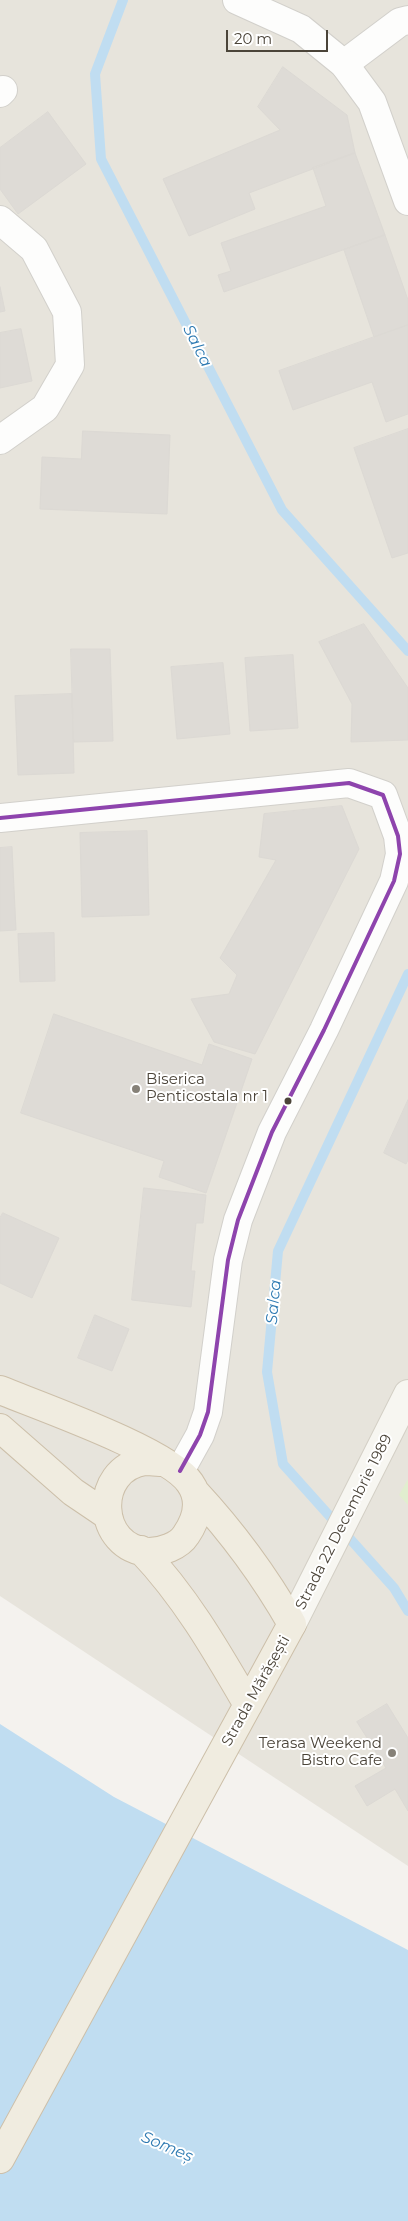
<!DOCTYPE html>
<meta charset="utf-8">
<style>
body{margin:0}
#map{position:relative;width:408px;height:2221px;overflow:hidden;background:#f4f2ee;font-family:Montserrat,sans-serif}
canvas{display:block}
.scale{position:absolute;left:226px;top:30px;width:102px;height:22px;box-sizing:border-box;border:2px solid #4b4439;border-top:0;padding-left:6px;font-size:15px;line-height:18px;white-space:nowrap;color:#4b4439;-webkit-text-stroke:4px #fff;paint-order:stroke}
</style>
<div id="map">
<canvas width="408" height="2221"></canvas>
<div class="scale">20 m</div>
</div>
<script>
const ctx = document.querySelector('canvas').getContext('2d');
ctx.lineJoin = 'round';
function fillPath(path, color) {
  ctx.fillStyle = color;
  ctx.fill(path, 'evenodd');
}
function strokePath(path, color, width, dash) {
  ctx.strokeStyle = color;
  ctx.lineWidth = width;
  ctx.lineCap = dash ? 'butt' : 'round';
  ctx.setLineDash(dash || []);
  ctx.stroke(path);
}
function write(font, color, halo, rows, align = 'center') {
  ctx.font = font + ' Montserrat,sans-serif';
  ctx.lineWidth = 4;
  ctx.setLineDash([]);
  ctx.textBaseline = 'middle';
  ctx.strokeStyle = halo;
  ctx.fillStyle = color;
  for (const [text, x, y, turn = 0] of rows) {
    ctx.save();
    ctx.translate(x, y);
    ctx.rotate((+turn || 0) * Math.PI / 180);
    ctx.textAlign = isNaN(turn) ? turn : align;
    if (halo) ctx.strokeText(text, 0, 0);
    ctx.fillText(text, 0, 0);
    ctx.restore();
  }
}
fillPath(new Path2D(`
 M0 0H408V1866L0 1596Z`), '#e7e4dc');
fillPath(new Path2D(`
 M408 1479V1505L399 1495Z`), '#e1eecf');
fillPath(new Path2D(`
 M0 1724 114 1797 408 1950V2221H0Z`), '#c0ddf1');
strokePath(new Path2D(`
 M123 0 95 74 101 159 282 510 408 651
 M408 974 278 1251 267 1372 283 1464 394 1588 408 1611`), '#c0ddf1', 10);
const building = new Path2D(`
 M283 67 347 115 355 153 249 193 255 209 189 236 163 179 280 130 258 107Z
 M48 112 86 164 18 214 0 189V148Z
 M355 153 385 235 224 292 218 275 231 271 221 243 326 206 313 168Z
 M385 235 408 300V325L374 337 344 250Z
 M0 287 5 311 0 312Z
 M408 325V414L386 422 372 382 293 410 279 371Z
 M21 329 32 381 0 388V333Z
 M408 429V553L392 558 354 448Z
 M83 431 170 435 167 514 40 509 42 457 81 459Z
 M364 624 408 688V740L351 742 352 704 319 642Z
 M71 649H110L113 741 74 742Z
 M293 655 298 728 250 731 245 658Z
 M223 663 230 734 177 739 171 667Z
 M72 694 74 773 18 775 15 696Z
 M342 806 359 849 255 1054 214 1042 191 999 229 994 237 975 220 958 276 860 259 857 264 814Z
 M147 831 149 915 82 917 80 833Z
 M12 847 16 930 0 931V848Z
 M54 933 55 981 20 982 18 934Z
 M54 1014 202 1065 209 1044 252 1059 206 1193 159 1177 164 1161 21 1113Z
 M408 1100V1160L406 1164 384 1153Z
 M144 1188 206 1195 203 1223H196L191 1271H195L191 1307 132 1300Z
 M3 1213 59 1238 32 1298 0 1283V1218Z
 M95 1315 129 1329 112 1371 78 1358Z
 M387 1704 408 1738V1811L395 1789 367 1806 355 1786 386 1768 357 1722Z`);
fillPath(building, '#dedbd6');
strokePath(building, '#dcd9d4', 1);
const minor = new Path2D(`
 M344 64 400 22 408 20
 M0 93 3 90
 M0 220 34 249 67 312 70 365 45 408 0 440
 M0 818 349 783 383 795 398 836 400 854 394 881 324 1030 272 1132 238 1220 228 1260 208 1412 200 1435 180 1471`);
const tertiary = new Path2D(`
 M237 0 301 29 344 64 372 102 408 201`);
const secondary = new Path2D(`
 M292 1624 408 1394`);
const trunk = new Path2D(`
 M0 1390C39 1406 170 1452 190 1483 202 1500 197 1519 186 1535 179 1546 162 1552 149 1552 96 1549 92 1469 145 1461 150 1461 158 1462 164 1462
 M0 1428 73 1492 107 1515
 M141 1550C185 1596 216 1650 248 1705
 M0 2159 292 1624C264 1575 233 1533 195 1492`);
strokePath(minor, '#d2d0cb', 30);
strokePath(tertiary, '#d2d0cb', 30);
strokePath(secondary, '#d3cfc5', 30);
strokePath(trunk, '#ccbfa9', 30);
strokePath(minor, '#fdfdfc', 28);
strokePath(tertiary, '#fdfdfc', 28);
strokePath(secondary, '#f7f6f1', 28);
strokePath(trunk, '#f0ece0', 28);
strokePath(new Path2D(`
 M0 818 349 783 383 795 398 836 400 854 394 881 324 1030 272 1132 238 1220 228 1260 208 1412 200 1435 180 1471`), '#8e44ad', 4);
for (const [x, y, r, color] of [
 [136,1089,5,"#868178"],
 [288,1101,4.5,"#4b4439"],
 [392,1753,5,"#868178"]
]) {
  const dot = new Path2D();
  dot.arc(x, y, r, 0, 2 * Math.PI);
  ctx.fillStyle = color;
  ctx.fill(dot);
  strokePath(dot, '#fff', 2);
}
write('15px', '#4b4439', '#fff', [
 ["Biserica",146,1080],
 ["Penticostala nr 1",146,1097],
 ["Terasa Weekend",382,1744,"right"],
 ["Bistro Cafe",382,1761,"right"]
], 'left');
write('15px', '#4b4439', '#fff', [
 ["Strada 22 Decembrie 1989",344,1522,-63],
 ["Strada Mărășești",256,1691,-61]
]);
write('italic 16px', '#2e7ab2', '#fff', [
 ["Salca",197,346,63],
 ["Salca",274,1302,-85],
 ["Someș",167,2147,23]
]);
</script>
